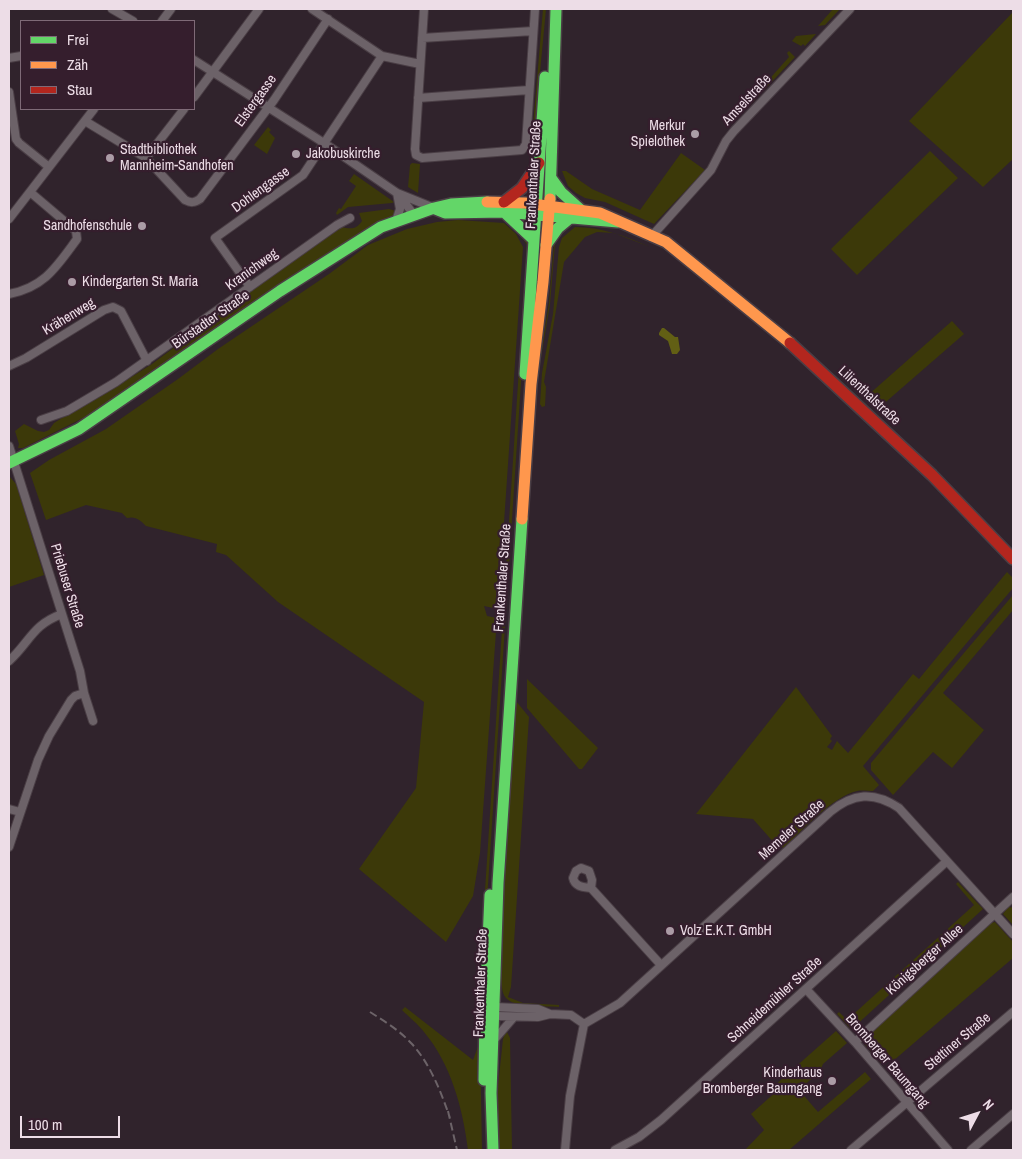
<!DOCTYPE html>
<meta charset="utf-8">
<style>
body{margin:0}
#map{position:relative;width:1022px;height:1159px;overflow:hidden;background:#30232c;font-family:"Archivo Narrow",sans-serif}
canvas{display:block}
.frame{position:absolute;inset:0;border:10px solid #eddde7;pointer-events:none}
.legend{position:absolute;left:20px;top:20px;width:175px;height:90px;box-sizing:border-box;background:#351e2d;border:1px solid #7f6a77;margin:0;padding:6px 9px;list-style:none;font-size:15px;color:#eddde7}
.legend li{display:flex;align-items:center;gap:10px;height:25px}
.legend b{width:25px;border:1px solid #7f6a77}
.north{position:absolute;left:952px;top:1089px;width:50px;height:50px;-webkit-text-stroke:4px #351e2d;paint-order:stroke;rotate:50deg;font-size:14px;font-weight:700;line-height:20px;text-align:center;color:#eddde7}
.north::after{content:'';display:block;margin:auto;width:18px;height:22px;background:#eddde7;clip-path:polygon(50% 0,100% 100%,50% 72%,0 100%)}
.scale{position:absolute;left:20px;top:1116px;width:100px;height:22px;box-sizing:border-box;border:2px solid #eddde7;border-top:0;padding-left:6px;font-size:15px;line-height:18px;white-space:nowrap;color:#eddde7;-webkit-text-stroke:4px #351e2d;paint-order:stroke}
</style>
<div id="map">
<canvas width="1022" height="1159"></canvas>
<div class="frame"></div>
<ul class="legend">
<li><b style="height:6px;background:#63d668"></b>Frei</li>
<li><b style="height:6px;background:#ff974d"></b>Zäh</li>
<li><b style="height:6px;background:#b3261e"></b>Stau</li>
</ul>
<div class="north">N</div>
<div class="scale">100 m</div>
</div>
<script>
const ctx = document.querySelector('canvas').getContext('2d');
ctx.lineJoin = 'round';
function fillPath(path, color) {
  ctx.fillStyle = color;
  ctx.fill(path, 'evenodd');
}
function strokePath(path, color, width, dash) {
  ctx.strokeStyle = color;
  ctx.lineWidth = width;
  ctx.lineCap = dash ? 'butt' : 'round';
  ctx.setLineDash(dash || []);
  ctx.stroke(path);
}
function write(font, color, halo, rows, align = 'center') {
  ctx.font = font + ' "Archivo Narrow",sans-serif';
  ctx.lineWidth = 4.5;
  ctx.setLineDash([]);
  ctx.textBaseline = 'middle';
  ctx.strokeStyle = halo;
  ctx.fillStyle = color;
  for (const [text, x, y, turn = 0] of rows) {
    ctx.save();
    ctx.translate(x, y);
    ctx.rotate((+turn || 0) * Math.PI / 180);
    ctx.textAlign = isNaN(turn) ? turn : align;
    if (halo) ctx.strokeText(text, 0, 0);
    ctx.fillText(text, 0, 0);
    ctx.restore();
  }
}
fillPath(new Path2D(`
 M543 9H546L532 157 531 165 526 175 530 161Z
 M833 9H840L825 25 818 26Z
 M1013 12V159L983 187 909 121Z
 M816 34 805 46 803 44 801 46 792 41 796 36Z
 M789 51 795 57 751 104 749 102 789 57 787 53Z
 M268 127 271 130 269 132 275 138 267 154 254 145Z
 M930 151 958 178 857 275 831 249Z
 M681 153 705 170 654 224 605 202 585 198 576 193 568 186 562 171H566L592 189 640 210Z
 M412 163 420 164 418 193 408 187 410 165Z
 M354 174 394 202 392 203 348 207 337 215 336 213 339 208 341 209 356 186 349 181Z
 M389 209 396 211 394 215 114 401 87 416 23 448H18L19 444 15 431 24 424 38 431 44 432 49 430 54 423 62 418 103 395 152 364 258 285 341 227C351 229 356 230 362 221L359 213Z
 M458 220 504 223 516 234 523 247 498 609 484 606 487 616 497 618 480 853 473 896 446 942 359 869 416 788 424 702 278 602 226 555 216 552 217 544 146 526C140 520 136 516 127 518L122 513 86 505 46 520 30 473 49 460 106 429 178 379 218 349 329 274 368 245 407 229 437 222Z
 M575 227C602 227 625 236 650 247L614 233 597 232 585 237 564 262 544 382 546 387 545 406 542 407 540 404 542 373 553 314 559 247 562 238Z
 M518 231 526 237 530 245 483 961 480 1043 482 1150H468C463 1109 451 1064 424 1032 418 1024 409 1017 402 1010L405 1007 473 1060 479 1044 481 952 527 245Z
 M559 236 555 244 550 304 536 388 516 701 529 717 511 987 508 997 523 1003 559 1005V1007C546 1006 517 1008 507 999 502 995 502 987 501 980L502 884 534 395 549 303 554 244 556 238Z
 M952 321 964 334 880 407 867 396Z
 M9 476 16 484 44 575 9 587Z
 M1007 572 1013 578V588L863 766 879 785 873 791C868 791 862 790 857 791 833 796 802 831 783 848L779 843 776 845 753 819 696 814 796 687 832 736 830 739 832 741 827 747 832 750 837 741 848 753 913 674 919 679Z
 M1013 595V610L943 693 984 730 952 768 933 752 893 795 871 770V763Z
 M527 679 598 748 582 769H579L527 708Z
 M958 882 983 909 853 1028H850L837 1014 839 1012 847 1020 974 905 956 884Z
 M1013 905V925L1003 914 1009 906 1011 908Z
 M995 922 1013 942V958L893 1061 889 1056 881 1063 862 1041 991 923Z
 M506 1030 510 1038 512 1150H497L496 1105 503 1039Z
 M836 1031 847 1043 823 1064 820 1071 799 1090 818 1112 865 1072 871 1079 789 1150H745L764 1130 751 1114 778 1090 774 1086Z`), '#3c3909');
fillPath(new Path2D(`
 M662 328H664L675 337H678L680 350 677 354H672L668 341 659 335V333Z`), '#625f14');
const street = new Path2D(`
 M112 9 133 21
 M312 9 382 56 420 64
 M424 9 415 149 416 155 422 158 522 150 526 144 535 9
 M162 21 171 9
 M422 38 533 31
 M9 58 21 56
 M194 60 324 143 397 193 434 208
 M9 92 16 139 19 143 49 167
 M194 97 259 9
 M418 98 529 90
 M85 121 146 158 185 200C191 203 194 203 200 199L274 100 328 19
 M146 158 184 109
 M399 195 414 215
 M9 219 94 109
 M396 221 400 209 397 193
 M651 237 711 170 726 141 734 131 850 9
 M250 287 215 238 303 175 382 56
 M9 294C45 287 57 266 77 239L76 231 30 192
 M9 366 26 358 104 310 113 307 121 311 147 361
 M41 420 67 411 116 382 337 225 350 218
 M9 446 80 671 84 693 93 721
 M9 661C30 642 32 625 62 614
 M9 809 20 812
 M9 847 38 760 49 736 71 700 75 696 84 693
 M591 888 592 880 589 871 581 868 576 871 573 878C575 887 583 887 591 888L661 965
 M806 989 855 1042 948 1150
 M495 1007 538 1009 550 1014 571 1015 584 1024 570 1096 565 1150
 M495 1016 538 1017 550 1014
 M584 1024 620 1003 830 812C853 793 874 791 899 808L1013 934
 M494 1040 514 1017
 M855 1042 1013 897
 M615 1150 639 1137 661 1120 947 861
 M851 1150 1013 1012
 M971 1150 1013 1114`);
const fast = new Path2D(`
 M551 178 561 192 581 210
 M550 199 556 9
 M435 209 445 213 504 212 618 222
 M504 212 534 240
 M546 245 558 228 570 218
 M525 374 545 77
 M9 463 79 429 280 291 381 227 434 208 451 204 487 202
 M484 1080 485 1010 490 895
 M493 1150 491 1093 498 883 522 519`);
const slow = new Path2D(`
 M487 202 525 203 600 213 666 242 790 343
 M522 519 531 384 543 282 550 199`);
const jam = new Path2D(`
 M504 202 522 188 539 163
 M790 343 932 475 1013 559`);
strokePath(street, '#4a3e45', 10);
strokePath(fast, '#4a3e45', 14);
strokePath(slow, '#4a3e45', 14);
strokePath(jam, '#4a3e45', 14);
strokePath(street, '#6c6268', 8);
strokePath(fast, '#63d668', 11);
strokePath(slow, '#ff974d', 11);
strokePath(jam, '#b3261e', 11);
strokePath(new Path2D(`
 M370 1012C384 1021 399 1030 411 1043 430 1063 441 1092 450 1118
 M448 1111 457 1150`), '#6c6368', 2, [8, 4]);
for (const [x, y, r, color] of [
 [695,134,5,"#ab9ca6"],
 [296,154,5,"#ab9ca6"],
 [110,158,5,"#ab9ca6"],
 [142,226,5,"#ab9ca6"],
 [72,282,5,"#ab9ca6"],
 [670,931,5,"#ab9ca6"],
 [832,1081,5,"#ab9ca6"]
]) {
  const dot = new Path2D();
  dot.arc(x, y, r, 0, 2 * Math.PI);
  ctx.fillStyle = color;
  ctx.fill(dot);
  strokePath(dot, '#351e2d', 2);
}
write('14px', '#eddde7', '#351e2d', [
 ["Amselstraße",747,100,-47],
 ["Elstergasse",256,101,-54],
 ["Frankenthaler Straße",534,175,-87],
 ["Dohlengasse",261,190,-36],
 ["Kranichweg",252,270,-36],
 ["Krähenweg",69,317,-31],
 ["Bürstadter Straße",211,320,-35],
 ["Lilienthalstraße",869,396,43],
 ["Frankenthaler Straße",503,578,-86],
 ["Priebuser Straße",67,586,73],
 ["Memeler Straße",792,830,-42],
 ["Königsberger Allee",925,960,-42],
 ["Frankenthaler Straße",481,983,-88],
 ["Schneidemühler Straße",775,1000,-42],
 ["Stettiner Straße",958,1042,-40],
 ["Bromberger Baumgang",887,1061,49]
]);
write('14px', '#eddde7', '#351e2d', [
 ["Merkur",685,126,"right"],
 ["Spielothek",685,142,"right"],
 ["Stadtbibliothek",120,150],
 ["Mannheim-Sandhofen",120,166],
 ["Jakobuskirche",306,154],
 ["Sandhofenschule",132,226,"right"],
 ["Kindergarten St. Maria",82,282],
 ["Volz E.K.T. GmbH",680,931],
 ["Kinderhaus",822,1073,"right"],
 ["Bromberger Baumgang",822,1089,"right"]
], 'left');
</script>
